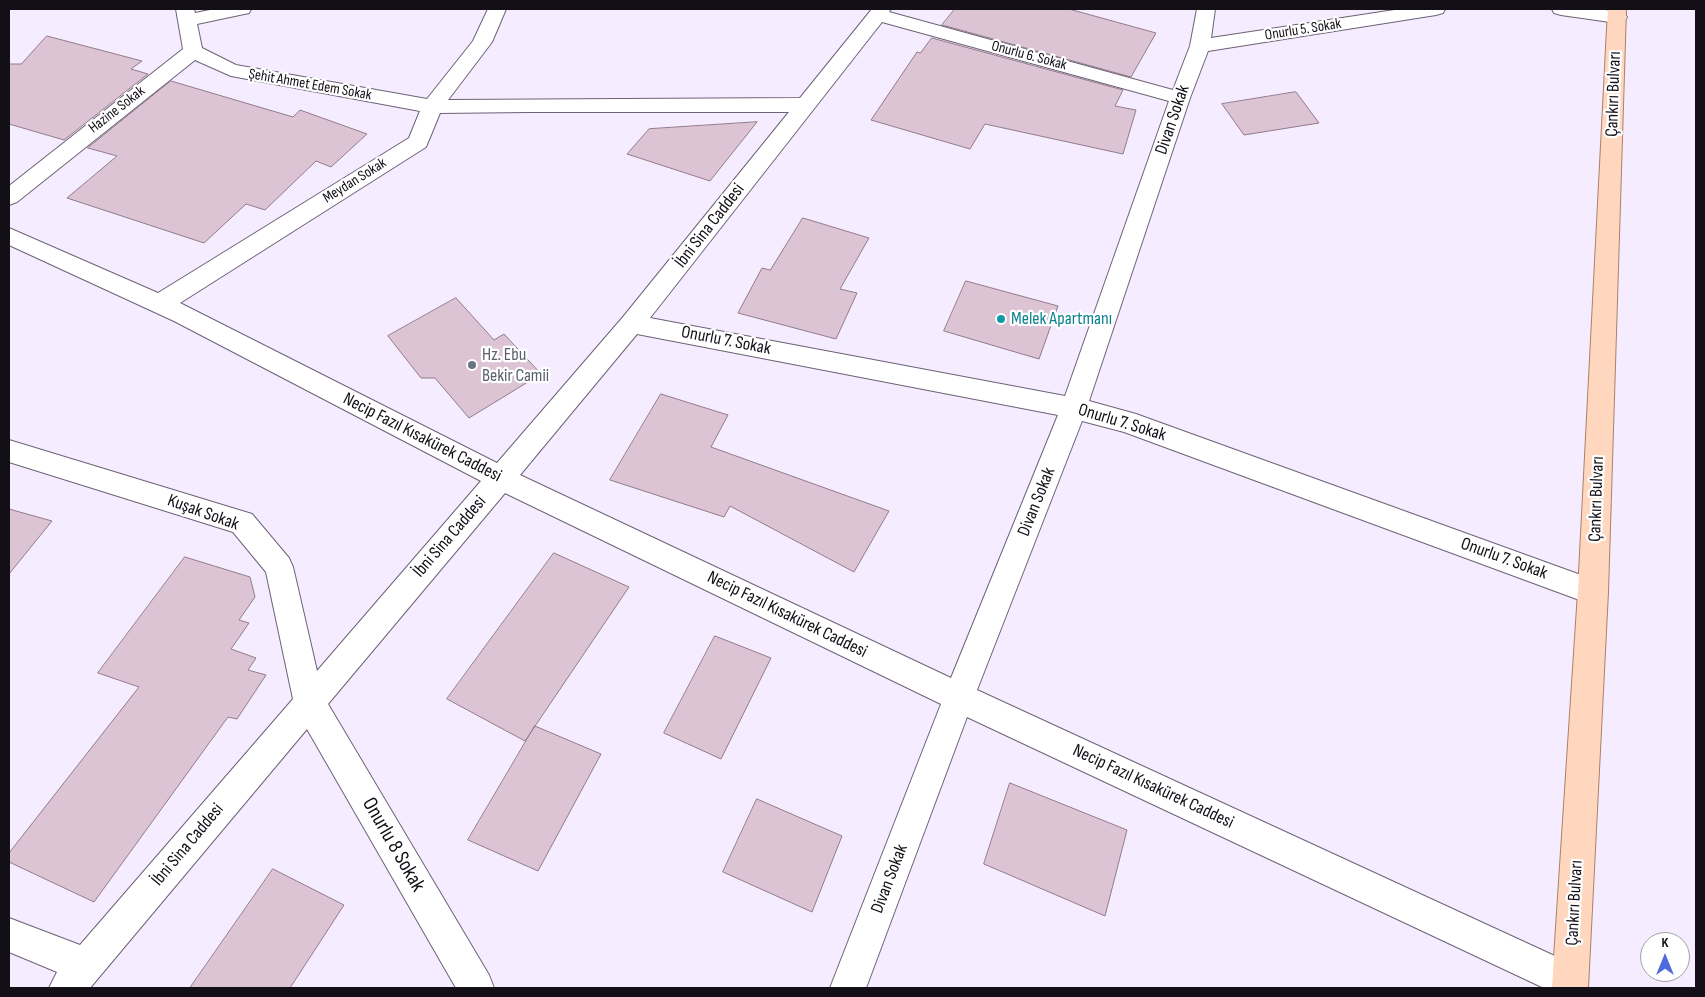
<!DOCTYPE html>
<meta charset="utf-8">
<style>
body{margin:0}
#map{position:relative;width:1705px;height:997px;overflow:hidden;background:#f6ecff;font-family:"Sofia Sans Condensed",sans-serif}
canvas{display:block}
.frame{position:absolute;inset:0;border:10px solid #130f16;pointer-events:none}
.north{position:absolute;left:1640px;top:932px;width:50px;height:50px;box-sizing:border-box;background:#fff;border:1px solid #a19fa2;border-radius:50%;rotate:0deg;font-size:14px;font-weight:700;line-height:20px;text-align:center;color:#130f16}
.north::after{content:'';display:block;margin:auto;width:18px;height:22px;background:#5069de;clip-path:polygon(50% 0,100% 100%,50% 72%,0 100%)}
</style>
<div id="map">
<canvas width="1705" height="997"></canvas>
<div class="frame"></div>
<div class="north">K</div>
</div>
<script>
const ctx = document.querySelector('canvas').getContext('2d');
ctx.lineJoin = 'round';
function fillPath(path, color) {
  ctx.fillStyle = color;
  ctx.fill(path, 'evenodd');
}
function strokePath(path, color, width, dash) {
  ctx.strokeStyle = color;
  ctx.lineWidth = width;
  ctx.lineCap = dash ? 'butt' : 'round';
  ctx.setLineDash(dash || []);
  ctx.stroke(path);
}
function write(font, color, halo, rows, align = 'center') {
  ctx.font = font + ' "Sofia Sans Condensed",sans-serif';
  ctx.lineWidth = 4.5;
  ctx.setLineDash([]);
  ctx.textBaseline = 'middle';
  ctx.strokeStyle = halo;
  ctx.fillStyle = color;
  for (const [text, x, y, turn = 0] of rows) {
    ctx.save();
    ctx.translate(x, y);
    ctx.rotate((+turn || 0) * Math.PI / 180);
    ctx.textAlign = isNaN(turn) ? turn : align;
    if (halo) ctx.strokeText(text, 0, 0);
    ctx.fillText(text, 0, 0);
    ctx.restore();
  }
}
const building = new Path2D(`
 M955 9H1069L1156 33 1131 77 942 25Z
 M47 36 142 61 131 69 148 74 64 140 9 124V64H21Z
 M932 38 1123 90 1115 106 1136 110 1123 154 985 124 970 149 871 120 917 52 920 53Z
 M171 81 293 117 300 110 367 134 331 167 316 161 265 210 246 204 204 243 67 198 117 156 88 148Z
 M1296 92 1319 123 1244 135 1222 104Z
 M757 122 710 181 627 154 649 129Z
 M803 218 869 238 840 289 857 293 836 339 738 313 762 268 770 270Z
 M966 281 1058 306 1039 359 944 331Z
 M456 298 494 340 504 334 541 374 469 418 435 378H421L388 336Z
 M661 394 728 415 711 447 889 511 854 572 730 506 724 517 610 480Z
 M9 509 52 521 9 574Z
 M554 553 629 587 525 741 447 699Z
 M185 557 250 577 255 597 239 620 249 623 231 649 256 658 248 670 266 675 237 719 228 717 94 902 9 862V853L139 687 98 673Z
 M715 636 771 658 721 759 664 733Z
 M535 726 601 754 538 871 468 840Z
 M1010 783 1127 830 1105 916 984 864Z
 M757 799 842 836 812 912 723 872Z
 M273 869 344 905 290 988H190Z`);
fillPath(building, '#dcc4d4');
strokePath(building, '#917b8a', 1);
const minor = new Path2D(`
 M176 9H194L195 13 215 9H251L249 13 197 24 202 48 236 65 427 99 473 41 488 9H506L492 42 448 100 800 98 872 9H891L889 12 1173 90 1190 46 1197 9H1215L1211 38 1401 9H1445L1443 13 1436 15 1208 51 1190 98 1089 401 1136 414 1603 583 1608 592 1603 601 1593 605 1124 432 1082 421 977 690 1583 969 1588 982 1585 988H1544L967 717 866 988H830L941 704 505 493 328 704 489 975 494 988H456L307 729 90 988H49L57 972 9 952V918L80 945 293 699 266 572 233 532 9 462V440L252 514 289 558 293 567 317 671 481 481 174 321 9 245V228L158 293 409 138 420 111 231 76 195 60 17 202 9 205V186L183 49ZM882 22 1169 101 1065 396 650 318ZM527 112H789L623 317 497 463 180 303 426 147 440 113ZM637 334 1058 415 951 678 520 475Z
 M1552 9H1599L1624 13 1627 17 1624 21 1617 23 1561 15 1554 13Z`);
const major = new Path2D(`
 M1608 9H1626L1608 592 1588 988H1552L1578 592Z`);
strokePath(minor, '#6d6276', 2);
strokePath(major, '#ab8067', 2);
fillPath(minor, '#fff');
fillPath(major, '#fed7be');
for (const [x, y, r, color] of [
 [1001,319,5,"#0f9aa8"],
 [472,365,5,"#6b7280"]
]) {
  const dot = new Path2D();
  dot.arc(x, y, r, 0, 2 * Math.PI);
  ctx.fillStyle = color;
  ctx.fill(dot);
  strokePath(dot, '#fff', 2);
}
write('15px', '#130f16', '#fff', [
 ["Onurlu 5. Sokak",1303,30,-9],
 ["Onurlu 6. Sokak",1029,56,15],
 ["Şehit Ahmet Edem Sokak",310,85,10],
 ["Hazine Sokak",117,110,-38],
 ["Meydan Sokak",355,181,-32]
]);
write('18px', '#130f16', '#fff', [
 ["Çankırı Bulvarı",1614,94,-88],
 ["Divan Sokak",1173,120,-71],
 ["İbni Sina Caddesi",710,226,-52],
 ["Onurlu 7. Sokak",726,341,11],
 ["Onurlu 7. Sokak",1122,423,17],
 ["Necip Fazıl Kısakürek Caddesi",422,438,27],
 ["Çankırı Bulvarı",1597,499,-88],
 ["Divan Sokak",1037,502,-68],
 ["Kuşak Sokak",203,513,20],
 ["İbni Sina Caddesi",450,537,-49],
 ["Onurlu 7. Sokak",1504,559,20],
 ["Necip Fazıl Kısakürek Caddesi",787,615,26],
 ["Necip Fazıl Kısakürek Caddesi",1153,787,25],
 ["İbni Sina Caddesi",188,845,-50],
 ["Divan Sokak",890,879,-69],
 ["Çankırı Bulvarı",1575,903,-87]
]);
write('18px', '#0d838f', '#fff', [
 ["Melek Apartmanı",1011,319]
], 'left');
write('18px', '#5b616d', '#fff', [
 ["Hz. Ebu",482,355],
 ["Bekir Camii",482,376]
], 'left');
write('21px', '#130f16', '#fff', [
 ["Onurlu 8 Sokak",393,845,60]
]);
</script>
